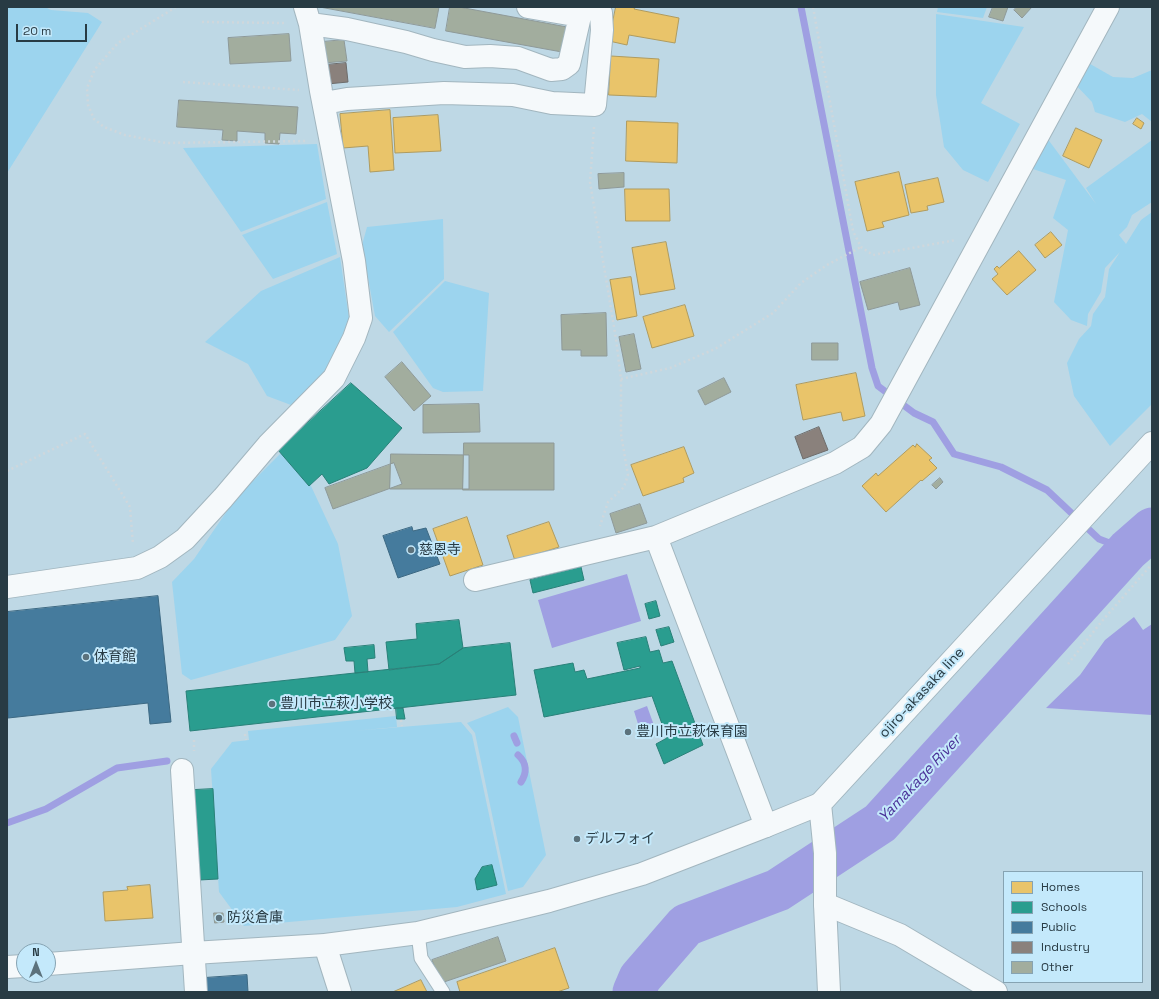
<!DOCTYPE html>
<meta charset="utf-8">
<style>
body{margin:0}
#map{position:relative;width:1159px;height:999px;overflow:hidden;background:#bed8e5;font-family:"Space Grotesk",sans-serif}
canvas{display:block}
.frame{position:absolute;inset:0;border:8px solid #283b44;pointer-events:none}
.legend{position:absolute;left:1003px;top:871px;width:140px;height:112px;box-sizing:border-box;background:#c4e9fb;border:1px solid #86a3b2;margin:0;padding:5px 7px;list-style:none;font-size:12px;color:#283b44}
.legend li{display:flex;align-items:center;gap:8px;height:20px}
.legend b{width:20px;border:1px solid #86a3b2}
.north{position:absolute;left:16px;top:943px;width:40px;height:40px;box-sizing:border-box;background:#c4e9fb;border:1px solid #86a3b2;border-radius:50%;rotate:0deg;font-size:11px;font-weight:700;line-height:16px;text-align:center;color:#283b44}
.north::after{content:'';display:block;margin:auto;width:14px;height:18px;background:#5c727c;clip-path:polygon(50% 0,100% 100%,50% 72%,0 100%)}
.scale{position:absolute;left:16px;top:24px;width:71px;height:18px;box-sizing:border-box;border:2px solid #283b44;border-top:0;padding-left:5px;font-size:12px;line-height:14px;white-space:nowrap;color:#283b44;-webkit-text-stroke:3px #c4e9fb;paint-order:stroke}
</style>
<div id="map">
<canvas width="1159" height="999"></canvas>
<div class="frame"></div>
<ul class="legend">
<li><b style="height:11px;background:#e9c46a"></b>Homes</li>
<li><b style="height:11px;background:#2a9d8f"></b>Schools</li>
<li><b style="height:11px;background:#457b9d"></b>Public</li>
<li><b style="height:11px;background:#8a817c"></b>Industry</li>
<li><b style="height:11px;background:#a2ad9e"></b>Other</li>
</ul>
<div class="north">N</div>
<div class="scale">20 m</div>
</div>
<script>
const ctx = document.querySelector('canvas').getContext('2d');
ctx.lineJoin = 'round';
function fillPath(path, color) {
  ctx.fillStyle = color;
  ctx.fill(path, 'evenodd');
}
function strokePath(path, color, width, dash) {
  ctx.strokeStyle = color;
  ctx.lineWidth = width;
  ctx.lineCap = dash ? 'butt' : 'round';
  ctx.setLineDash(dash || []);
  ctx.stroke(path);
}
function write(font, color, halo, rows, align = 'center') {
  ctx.font = font + ' "Space Grotesk","Noto Sans JP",sans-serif';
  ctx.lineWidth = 4;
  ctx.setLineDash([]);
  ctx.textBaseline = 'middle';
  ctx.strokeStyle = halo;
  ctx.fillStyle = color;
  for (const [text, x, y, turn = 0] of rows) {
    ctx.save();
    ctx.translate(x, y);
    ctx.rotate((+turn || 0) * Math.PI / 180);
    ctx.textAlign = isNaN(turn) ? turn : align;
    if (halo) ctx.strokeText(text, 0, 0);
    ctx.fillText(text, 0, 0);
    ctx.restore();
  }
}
fillPath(new Path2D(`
 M7 7H45L51 10 88 13 102 22 7 173Z
 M938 7H987L983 18 937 12Z
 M936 14 1024 27 981 103 1020 124 988 182 963 170 944 147 936 95Z
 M1085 61 1113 77 1133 78 1152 70V122L1142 114 1125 122 1095 112 1092 102 1073 82Z
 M1044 134 1096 204 1086 188 1152 140V202L1132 215 1127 227 1119 235 1126 244 1141 220 1152 212V404L1110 446 1074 396 1067 363 1079 339 1091 326 1093 314 1105 297 1109 269 1120 252 1105 268 1101 292 1088 314 1087 326 1071 320 1054 302 1068 230 1053 218 1066 180 1027 167Z
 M317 144 326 199 241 232 183 148Z
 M327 202 337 254 273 279 242 235Z
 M443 219 444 279 389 332 375 316 362 245 367 227Z
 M340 257 349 318 330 368 291 405 267 396 248 364 205 342 261 291Z
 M445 281 489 293 483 391 443 392 433 388 393 332Z
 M291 443 338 544 352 616 335 640 191 680 182 674 172 582 194 559 236 498Z
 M508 707 518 717 546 855 523 887 508 891 475 733 467 723Z
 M396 716 397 727 353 731 461 722 472 735 506 894 457 907 244 926 219 892 211 769 232 742 249 740 248 731Z`), '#9cd4ee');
fillPath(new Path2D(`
 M627 574 641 621 552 648 538 600Z
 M1134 617 1143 630 1152 624V715L1046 708 1080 675 1105 640Z
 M647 706 656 731 642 737 634 711Z`), '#9f9fe2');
const homes = new Path2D(`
 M616 7H635L634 9 679 18 675 43 629 35 627 45 609 41Z
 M611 56 659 59 656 97 609 95Z
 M390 110 394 170 370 172 368 146 343 148 340 114Z
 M438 115 441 151 395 153 393 118Z
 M1137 118 1144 123 1141 129 1133 124Z
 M627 121 678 123 677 163 626 161Z
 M1076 128 1102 140 1089 168 1063 156Z
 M899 172 909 215 882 222 884 227 867 231 855 182Z
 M938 178 944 202 927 206 928 210 911 213 905 185Z
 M625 189H669L670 221H626Z
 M1051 232 1062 245 1045 258 1035 245Z
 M666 242 675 289 640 295 632 248Z
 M1019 251 1036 270 1007 295 992 279 998 274 994 269 997 266 999 268Z
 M631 277 637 316 617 320 610 280Z
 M685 305 694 336 652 348 643 317Z
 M856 373 865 416 843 421 841 412 803 420 796 385Z
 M917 444 932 458 929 460 937 468 922 481 921 480 886 512 862 486 876 473 878 476 913 445 915 447Z
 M684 447 694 473 683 478 684 482 643 496 631 465Z
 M467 517 483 565 450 576 433 529Z
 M549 522 559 547 537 554 538 557 516 564 507 536Z
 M150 885 153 918 105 921 103 892 128 890 127 887Z
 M555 948 569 988 557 992H460L457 982Z
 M421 980 427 992H393Z`);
fillPath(homes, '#e9c46a');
strokePath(homes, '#af9b5f', 1);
const schools = new Path2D(`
 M351 383 402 428 367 468 329 484 322 474 309 486 278 450Z
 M581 567 584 580 533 593 530 580Z
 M656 601 660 616 649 619 645 604Z
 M459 620 463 648 439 664 389 670 386 642 417 639 416 624Z
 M669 627 674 642 661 646 656 630Z
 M646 637 650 652 659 650 663 663 672 661 703 745 664 764 656 744 667 738 652 696 544 717 534 670 573 663 575 672 584 670 587 679 640 668V666L624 670 617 643Z
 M510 643 516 695 190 731 186 691 439 664 463 648Z
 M374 645 375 658 367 659 368 672 355 673 354 661H346L344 648Z
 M396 708H403L405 719H397Z
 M213 789 218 879 199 880 194 790Z
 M492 865 497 885 477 890 475 879 482 867Z`);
fillPath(schools, '#2a9d8f');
strokePath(schools, '#298078', 1);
const public = new Path2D(`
 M412 527 413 531 426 528 440 564 398 578 383 536Z
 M158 596 171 722 150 724 148 703 8 718 7 612Z
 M247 975 248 992H205L204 978Z`);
fillPath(public, '#457b9d');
strokePath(public, '#3c6882', 1);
const industry = new Path2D(`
 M346 63 348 82 327 84 325 65Z
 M819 427 828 450 803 459 795 437Z`);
fillPath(industry, '#8a817c');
strokePath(industry, '#6d6c6b', 1);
strokePath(new Path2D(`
 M801 7 872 368 878 386 914 413 933 422 954 454 1001 467 1047 490 1099 539 1128 550
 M514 736 517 743
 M518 755C527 763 527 773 521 782
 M7 823 46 809 117 768 167 761`), '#9f9fe2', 7);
strokePath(new Path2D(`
 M634 992 640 978 686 925 778 890 880 823 1128 550 1152 529`), '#9f9fe2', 43);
const building = new Path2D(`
 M320 7H439L435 28Z
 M450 7H459L567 27 562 52 446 31Z
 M993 7H1008L1003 21 989 17Z
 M1017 7H1032L1022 18 1014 10Z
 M289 34 291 61 230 64 228 38Z
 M344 40 347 61 324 63 322 42Z
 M179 100 298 107 296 134 280 133 279 144 265 143V133L237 131V141L222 140 223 130 177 127Z
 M624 173V187L599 189 598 174Z
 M910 268 920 305 900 310 898 302 868 310 860 282Z
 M606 313 607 356H581V350H562L561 315Z
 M634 334 641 369 626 372 619 337Z
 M812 343H838V360H812Z
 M402 362 431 396 414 411 385 377Z
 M724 378 731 392 705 405 698 391Z
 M479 404 480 432 423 433V405Z
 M464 443H554V490H463Z
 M391 454 469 455V489H390Z
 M394 463 402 484 333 509 325 488Z
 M940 478 943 482 936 489 932 485Z
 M640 504 647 523 616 533 610 514Z
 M214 913H223L224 922 215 923Z
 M498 937 506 961 441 983 432 960Z`);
fillPath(building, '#a2ad9e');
strokePath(building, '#8e9998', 1);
const service = new Path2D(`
 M418 933 421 958 443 992`);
const minor = new Path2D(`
 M528 7 580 16
 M310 24 347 29 406 42 433 50 465 57 490 56 518 58 551 70 562 69 569 64 580 16 586 7
 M324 103 347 99 444 93 513 95 552 103 595 105 602 30 601 13 597 7
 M475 580 656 537
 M7 587 137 568 160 557 185 539 223 498 268 445 334 378 354 338 361 318 354 261 321 91 310 24 305 7
 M182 770 196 992
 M820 804 766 826 656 537 835 463 862 447 881 424 1108 7
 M825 904 900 935 996 992
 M325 945 340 992`);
const tertiary = new Path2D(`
 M48 964 193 953 325 945 418 933 549 901 642 874 766 826
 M7 967 24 966`);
const secondary = new Path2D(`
 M829 992 825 904V853L820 804 1152 443`);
strokePath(service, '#a2b6bf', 15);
strokePath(minor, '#a2b6bf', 24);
strokePath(tertiary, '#a2b6bf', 24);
strokePath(secondary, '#a2b6bf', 24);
strokePath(new Path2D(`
 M176 7 118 43 95 69 87 88 88 105 94 119 104 127 125 135 166 143 307 141
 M813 7 853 231 861 247 873 255 956 240
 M202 22 285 23
 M183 82 299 90
 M594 127 590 182 616 339 621 379V434L628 475 624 487 608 502 600 526
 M621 379 670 368 715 349 773 313 801 283 827 265 861 247
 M7 471 85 434 130 507 133 544
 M1068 664 1102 621 1152 564
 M401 720 402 726
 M245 734 246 740
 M194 740V751`), '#cfd7dc', 2.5, [2, 3]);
strokePath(service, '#f5f9fb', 13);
strokePath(minor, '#f5f9fb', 22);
strokePath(tertiary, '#f5f9fb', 22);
strokePath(secondary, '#f5f9fb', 22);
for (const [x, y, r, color] of [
 [411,550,4,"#5c727c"],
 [86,657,4,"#5c727c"],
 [272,704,4,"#5c727c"],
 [628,732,4,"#5c727c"],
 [577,839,4,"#5c727c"],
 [219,918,4,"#5c727c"]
]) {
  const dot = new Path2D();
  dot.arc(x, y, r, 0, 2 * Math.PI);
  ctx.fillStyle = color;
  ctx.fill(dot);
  strokePath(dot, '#c4e9fb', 1.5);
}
write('14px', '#283b44', '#c4e9fb', [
 ["慈恩寺",419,550],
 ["体育館",94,657],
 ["豊川市立萩小学校",280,704],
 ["豊川市立萩保育園",636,732],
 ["デルフォイ",585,839],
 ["防災倉庫",227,918]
], 'left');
write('14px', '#283b44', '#c4e9fb', [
 ["ojiro-akasaka line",922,693,-47]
]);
write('italic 15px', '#4a3198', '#c4e9fb', [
 ["Yamakage River",920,779,-47]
]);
</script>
